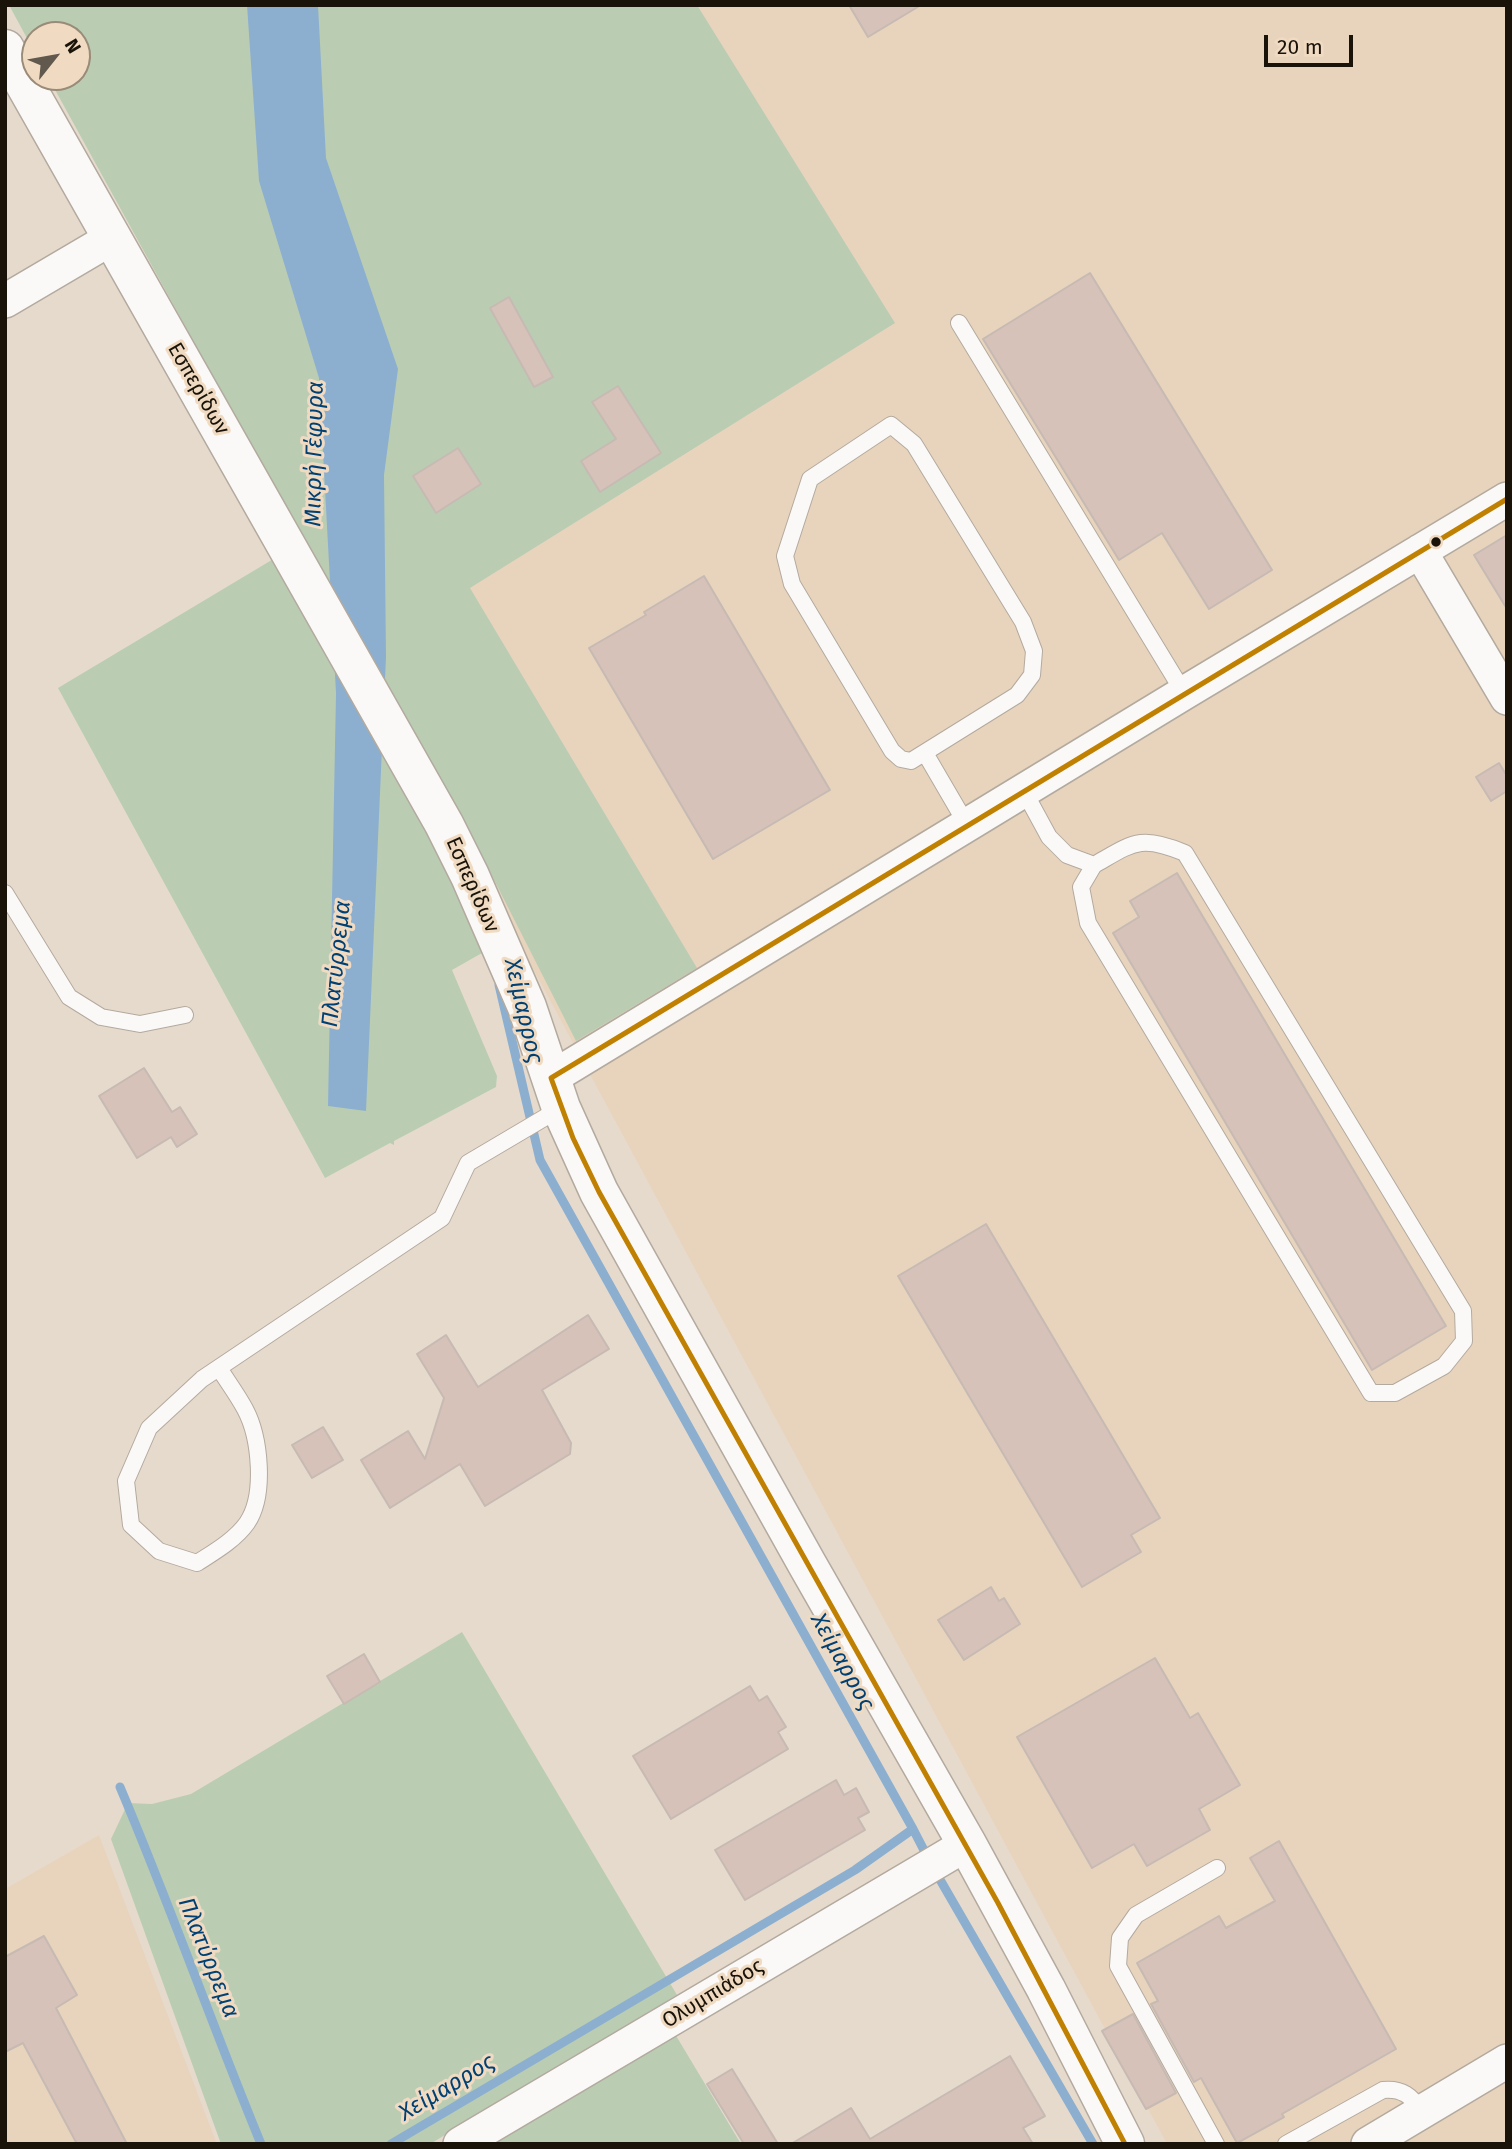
<!DOCTYPE html>
<meta charset="utf-8">
<style>
body{margin:0}
#map{position:relative;width:1512px;height:2149px;overflow:hidden;background:#e6dacc;font-family:"Fira Sans",sans-serif}
canvas{display:block}
.frame{position:absolute;inset:0;border:7px solid #1a130a;pointer-events:none}
.north{position:absolute;left:21px;top:21px;width:70px;height:70px;box-sizing:border-box;background:#f0dbc2;border:2px solid #9a8b78;border-radius:50%;rotate:59deg;font-size:19px;font-weight:700;line-height:28px;text-align:center;color:#1a130a}
.north::after{content:'';display:block;margin:auto;width:24px;height:32px;background:#61594e;clip-path:polygon(50% 0,100% 100%,50% 72%,0 100%)}
.scale{position:absolute;left:1264px;top:35px;width:89px;height:32px;box-sizing:border-box;border:4px solid #1a130a;border-top:0;padding-left:9px;font-size:21px;line-height:24px;white-space:nowrap;color:#1a130a;-webkit-text-stroke:5px #f0dbc2;paint-order:stroke}
</style>
<div id="map">
<canvas width="1512" height="2149"></canvas>
<div class="frame"></div>
<div class="north">N</div>
<div class="scale">20 m</div>
</div>
<script>
const ctx = document.querySelector('canvas').getContext('2d');
ctx.lineJoin = 'round';
function fillPath(path, color) {
  ctx.fillStyle = color;
  ctx.fill(path, 'evenodd');
}
function strokePath(path, color, width, dash) {
  ctx.strokeStyle = color;
  ctx.lineWidth = width;
  ctx.lineCap = dash ? 'butt' : 'round';
  ctx.setLineDash(dash || []);
  ctx.stroke(path);
}
function write(font, color, halo, rows, align = 'center') {
  ctx.font = font + ' "Fira Sans",sans-serif';
  ctx.lineWidth = 6;
  ctx.setLineDash([]);
  ctx.textBaseline = 'middle';
  ctx.strokeStyle = halo;
  ctx.fillStyle = color;
  for (const [text, x, y, turn = 0] of rows) {
    ctx.save();
    ctx.translate(x, y);
    ctx.rotate((+turn || 0) * Math.PI / 180);
    ctx.textAlign = isNaN(turn) ? turn : align;
    if (halo) ctx.strokeText(text, 0, 0);
    ctx.fillText(text, 0, 0);
    ctx.restore();
  }
}
fillPath(new Path2D(`
 M9 5H1507V2144H1167L299 535 49 77H77V35H35Z
 M99 1835 217 2144H5V1889Z`), '#e8d4bd');
fillPath(new Path2D(`
 M9 5H697L895 323 470 588 697 968 576 1041 458 809 398 703 489 949 452 970 497 1076 496 1087 394 1141V1145L390 1143 325 1178 58 688 275 558 272 484 48 77H77V35H35V53Z
 M462 1632 677 1995 430 2144H221L111 1839 128 1803 152 1804 191 1794Z
 M675 2034 741 2144H490Z`), '#bacdb3');
fillPath(new Path2D(`
 M247 5H318L326 158 398 369 384 475 386 657 366 1111 328 1106 336 693 319 378 259 181Z`), '#8cafd0');
strokePath(new Path2D(`
 M120 1787C170 1905 212 2025 261 2144
 M913 1829 928 1858
 M935 1871 1093 2144
 M391 2144 855 1870 913 1829 540 1160 499 985`), '#8cafd0', 9);
const building = new Path2D(`
 M849 5H921L868 37Z
 M1090 273 1272 570 1209 609 1162 533 1119 560 983 339Z
 M509 297 553 377 534 387 490 308Z
 M618 386 661 453 600 492 581 461 616 439 592 402Z
 M458 448 481 484 436 513 413 476Z
 M1507 535V609L1474 555Z
 M704 576 830 790 713 859 589 648 646 615 644 612Z
 M1499 763 1507 776V791L1491 801 1476 777Z
 M1177 873 1446 1326 1372 1370 1113 933 1139 917 1130 901Z
 M144 1068 172 1112 180 1107 197 1134 177 1147 171 1137 137 1158 99 1096Z
 M986 1224 1160 1518 1131 1535 1141 1552 1082 1587 898 1276Z
 M588 1315 609 1349 542 1390 571 1443 570 1454 485 1506 460 1464 390 1508 361 1460 408 1431 425 1459 444 1398 417 1354 446 1335 478 1387Z
 M323 1427 343 1460 312 1478 292 1445Z
 M991 1587 999 1601 1004 1598 1020 1624 964 1660 938 1620Z
 M364 1654 380 1682 344 1704 327 1676Z
 M1155 1658 1190 1718 1198 1713 1240 1785 1199 1809 1210 1830 1147 1866 1134 1844 1092 1868 1017 1737Z
 M750 1686 759 1701 767 1696 786 1727 778 1732 788 1749 671 1819 633 1756Z
 M836 1780 844 1795 856 1788 869 1812 858 1818 865 1830 745 1900 715 1850Z
 M1279 1841 1396 2049 1282 2114 1284 2117 1237 2143 1201 2078 1194 2082 1151 2004 1158 2001 1137 1963 1219 1916 1226 1928 1275 1901 1250 1858Z
 M44 1936 77 1995 56 2008 127 2144H77L23 2043 5 2052V1957Z
 M1133 2014 1176 2093 1146 2109 1102 2031Z
 M1010 2056 1045 2116 1023 2128 1033 2144H791L851 2108 870 2139Z
 M732 2069 778 2144H744L707 2084Z`);
fillPath(building, '#d6c2b9');
strokePath(building, '#c6bab3', 2);
const lane = new Path2D(`
 M959 323 1184 693
 M891 425 914 444 1023 622 1034 651 1032 675 1017 695 911 761 901 759 892 751 792 584 785 556 810 479Z
 M925 753 967 825
 M1024 791 1049 837 1067 855 1094 865C1133 843 1140 834 1185 853L1463 1311 1464 1341 1444 1366 1395 1393H1371L1088 923 1081 887 1094 865
 M5 893 69 997 101 1017 140 1024 185 1015
 M219 1368C227 1381 237 1394 245 1409 260 1437 266 1495 247 1523 235 1540 214 1552 197 1563L159 1551 131 1525 126 1481 149 1428 202 1379 442 1218 468 1163 561 1108
 M1216 2144 1118 1966 1120 1938 1136 1915 1217 1868
 M1286 2144 1383 2090C1402 2088 1412 2096 1422 2112`);
const street = new Path2D(`
 M5 301 112 238
 M1420 551 1507 698
 M551 1078 1184 693 1507 499
 M460 2144 967 1844
 M1368 2144 1507 2061`);
const secondary = new Path2D(`
 M5 49 444 824 470 876 527 1007 561 1108 599 1192 807 1564 967 1844 1046 1989 1125 2144`);
strokePath(lane, '#b3aa9f', 18);
strokePath(street, '#b3aa9f', 36);
strokePath(secondary, '#b3aa9f', 41);
strokePath(lane, '#fbf9f7', 16);
strokePath(street, '#fbf9f7', 33);
strokePath(secondary, '#fbf9f7', 38);
strokePath(new Path2D(`
 M1125 2144 998 1903 599 1192 573 1138 551 1078 1507 499`), '#c08102', 5);
for (const [x, y, r, color] of [
 [1436,542,6,"#1a130a"]
]) {
  const dot = new Path2D();
  dot.arc(x, y, r, 0, 2 * Math.PI);
  ctx.fillStyle = color;
  ctx.fill(dot);
  strokePath(dot, '#f0dbc2', 2.5);
}
write('21px', '#1a130a', '#f0dbc2', [
 ["Εσπερίδων",198,389,60],
 ["Εσπερίδων",472,885,66],
 ["Ολυμπιάδος",713,1994,-31]
]);
write('italic 23px', '#004072', '#f0dbc2', [
 ["Μικρή Γέφυρα",315,454,-89],
 ["Πλατύρρεμα",337,964,-84],
 ["Χείμαρρος",523,1011,77],
 ["Χείμαρρος",842,1662,61],
 ["Πλατύρρεμα",208,1958,68],
 ["Χείμαρρος",447,2088,-31]
]);
</script>
